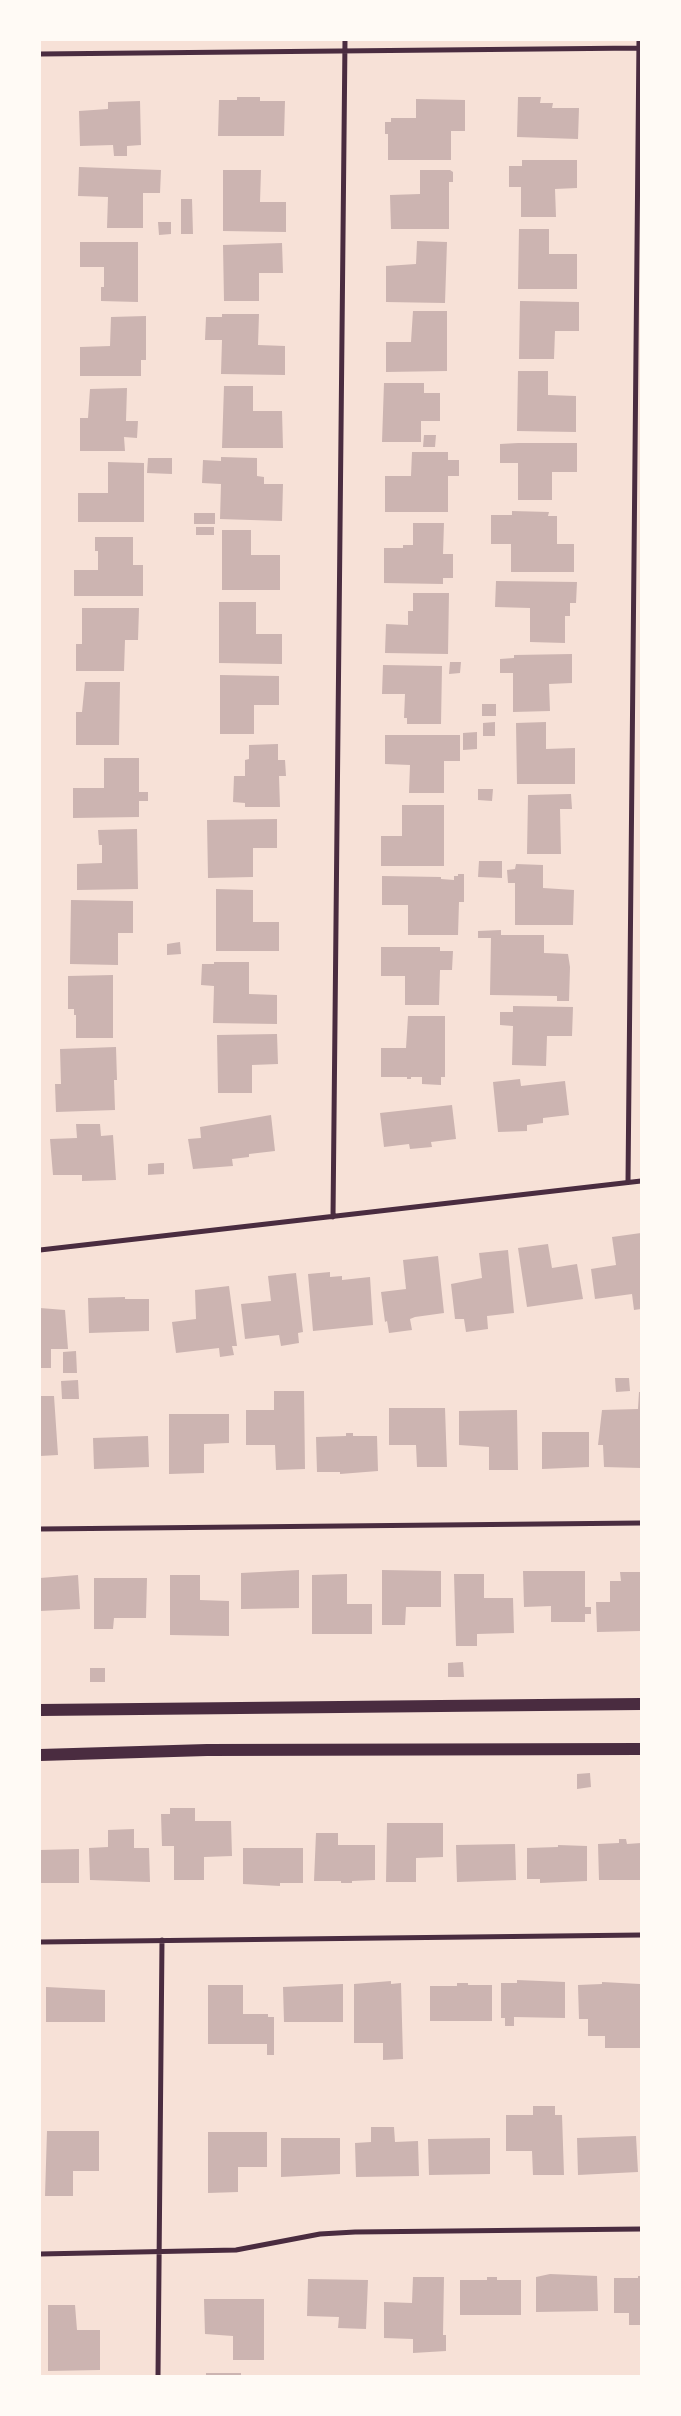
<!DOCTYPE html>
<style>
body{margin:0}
#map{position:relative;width:681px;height:2416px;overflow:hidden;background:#f7e1d7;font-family:"IBM Plex Sans",sans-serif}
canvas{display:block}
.frame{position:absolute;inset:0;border:41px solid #fffaf5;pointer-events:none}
</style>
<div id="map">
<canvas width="681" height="2416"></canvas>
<div class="frame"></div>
</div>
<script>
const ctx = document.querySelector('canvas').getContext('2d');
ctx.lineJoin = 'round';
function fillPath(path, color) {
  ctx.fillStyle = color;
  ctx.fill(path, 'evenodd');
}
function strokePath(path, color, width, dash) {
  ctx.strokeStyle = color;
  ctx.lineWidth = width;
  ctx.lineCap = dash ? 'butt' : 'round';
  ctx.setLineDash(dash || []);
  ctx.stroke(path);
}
fillPath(new Path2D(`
 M237 97H260V101H285L284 136H218L219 100H237Z
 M518 97H541L540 103H553L552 108H579L578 139 517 137Z
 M416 99 465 100V131H451V160H388V134H385V122H391V118H416Z
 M140 101 141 145 127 146V156H114L113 145 80 146 79 111 108 109V102Z
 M522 160H577V188L555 189 556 217H521V187H509V166H522Z
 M79 167 161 170 160 193H143V228H107L108 197 78 196Z
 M223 170H261L260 202H286V232L223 231Z
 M420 170H450L453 172V182H449V229H391L390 195 420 194Z
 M181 199H192L193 234H181Z
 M158 222H171V234L159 235Z
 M519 229H549V254H577V289H518Z
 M417 241 447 242 445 303 386 302V266L416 264Z
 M80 242H138V302L101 301V287H104V267H80Z
 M282 243 283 273H259V301H224L223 245Z
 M520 301 579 302V331H555L554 359H519Z
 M413 311H447V371L386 372V342H411Z
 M222 314H259L258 345 285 346V375L221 374 222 340H205L206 317H222Z
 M146 316V360H141V376H80V347L110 346 111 317Z
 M518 371H548V395L576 396V432L517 431Z
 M384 383H424V393H440V421H421V442H382Z
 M224 386H253V411H282L283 448H222Z
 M127 388 126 421H138L137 438 124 437 125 451H80V418H88L90 389Z
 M424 435H436L435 447H423Z
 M518 443H577V472H552V500H518V463H500V444Z
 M412 452H448V460H459V476H448V512H385V476H411Z
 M221 457 257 458V476L264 477V484H283L282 521 220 519 221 484 202 483 203 460 221 461Z
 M148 458H172V474L147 473Z
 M108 462 144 463V522H78V493H108Z
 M512 511 549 512 548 516H557V544H574V572H511V544H491V515H512Z
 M194 513H215V524H194Z
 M413 523H444L443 554H453V578H443V584L384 583V548H403V545H413Z
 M196 527H214V535H196Z
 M222 530H251V555H280V590H222Z
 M95 537H133V565H143V596H74V570H98V551H95Z
 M496 581 577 582 576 603H570V616H565V643L530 642V608L495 607Z
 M413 593H449L448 654 385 653 386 624 408 625V611H413Z
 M219 602H256V634H282V664L219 663Z
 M82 608H139L138 640H125L124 671H76V644H82Z
 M572 654V683L549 684 550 711 513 712V673H500V659L514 658V655Z
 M450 662H461L460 673 449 674Z
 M383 665 442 666 441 724H407V718H404L405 694H382Z
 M220 675 279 676V705H254V734H220Z
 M85 682H120L119 745H76V712H82Z
 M482 704H496V716H482Z
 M495 722V736H483V723Z
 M546 722V749L575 748V784H517L516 723Z
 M477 732V749L463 750V733Z
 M385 735H460V761H444V793H409L410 765 385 764Z
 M278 744V760H285L286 776H279L280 807H245V803L233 802 234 776H245V760L249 759V745Z
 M104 758H139V792H148V801H139V817L73 818V788H104Z
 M478 789H493L492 801 478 800Z
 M571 794 572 809H560L561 854H527L528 795Z
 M402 805H444V866H381V836H402Z
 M277 819V848H253V877L208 878 207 820Z
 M137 829 138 889 77 890V864L102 863V845H99L98 830Z
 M479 861H502V878L478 877Z
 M516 864 543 865V888L574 890 573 925H515V883H508L507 870 515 869Z
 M458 874H464V902H459L458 935H408V905H382V876L441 877V879L454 880V876H458Z
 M216 889 253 890V922H279V951H216Z
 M71 900 133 901V933H118V965L70 964Z
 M501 930V935H544V953L568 954 570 967 569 1001H557V996L490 995 491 938H478V931Z
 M180 942 181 954 167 955V944Z
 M381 947H440V951H453L452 970H440L439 1005H405V976H381Z
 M214 962H249V994L277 995V1024L213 1023 214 986 201 985 202 964H214Z
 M113 975V1038H76V1015H74V1009H68V976Z
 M513 1006 573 1007 572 1036H547L546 1066 512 1065 513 1026 500 1025V1012H513Z
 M408 1016H445V1077H441V1085L422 1084V1077H411V1079H407V1077H381V1048H406Z
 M277 1034 278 1064 252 1065V1093H218L217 1035Z
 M116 1047 117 1080H114L115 1110 56 1112 55 1084H61L60 1049Z
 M520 1079 521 1086 565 1081 569 1115 543 1118V1123L527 1125V1131L498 1132 493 1082Z
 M452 1105 456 1139 431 1142 432 1147 410 1149 409 1144 384 1147 380 1113Z
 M271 1115 275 1151 249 1154V1157L232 1159 233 1166 193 1169 188 1139 201 1138 200 1127Z
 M76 1124H100L101 1136 113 1135 116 1180 82 1181V1175H53L50 1139 77 1138Z
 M161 1163H164V1174L148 1175V1164Z
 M641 1233V1309L634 1310 632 1294 595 1299 591 1269 616 1265 612 1237Z
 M548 1244 552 1268 577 1264 583 1299 527 1307 518 1248Z
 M508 1250 514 1313 487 1316 488 1329 466 1332 464 1319H455L451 1284 482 1278 479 1253Z
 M438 1256 444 1313 415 1317 410 1319 412 1330 389 1333 387 1321 385 1322 381 1292 406 1289 403 1260Z
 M330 1272V1277L342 1276V1280L370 1277 373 1325 313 1331 308 1274Z
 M296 1273 303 1332 298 1333 299 1343 281 1346 279 1335 245 1339 241 1304 271 1301 268 1276Z
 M229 1286 237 1346H232L234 1355 220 1357 219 1348 176 1353 172 1322 196 1319 195 1290Z
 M125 1297V1299H149V1331L89 1333 88 1298Z
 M40 1308 65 1310 68 1349H51V1368H40Z
 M76 1351 77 1373H63V1352Z
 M615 1378H629L630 1391 616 1392Z
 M78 1380 79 1399H62L61 1381Z
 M274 1391H304L305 1469 276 1470 275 1445H246V1410H274Z
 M639 1392H641V1468L604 1467 603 1445H598L602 1410 638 1409Z
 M40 1396H54L58 1455 40 1456Z
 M389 1408H445L447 1467H417L416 1445H389Z
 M517 1410 518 1470H489V1447L459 1445V1411Z
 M169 1414H229V1443L204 1444V1473L169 1474Z
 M542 1432H589V1467L542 1469Z
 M346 1433H353V1436H377L378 1471 340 1474V1472H317L316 1437 346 1436Z
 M148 1436 149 1467 94 1469 93 1438Z
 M299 1570V1608L241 1609V1573Z
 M382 1570 441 1571V1607H406L405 1625H382Z
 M523 1571H585V1607H591V1614H585V1622H551V1606L524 1607Z
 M620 1572H641V1631L597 1632 596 1602H610V1581H621Z
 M347 1574V1604H372V1634H312V1575Z
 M454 1574H484V1598H513L514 1633 477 1634V1646H456Z
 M78 1575 80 1609 40 1611V1578Z
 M170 1575H200V1600L229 1601V1636L170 1635Z
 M94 1578H147L146 1618H114L113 1629H94Z
 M463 1662 464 1677H448V1663Z
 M90 1668H105V1682H90Z
 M590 1773 591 1787 577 1789V1774Z
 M170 1808H195V1821H231L232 1856 204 1857V1880H174V1846H162L161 1814H170Z
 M387 1823H443V1857L416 1858V1882H386Z
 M134 1829V1848H149L150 1882 90 1880 89 1848 108 1847V1830Z
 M316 1833H338V1845H375V1880L352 1881V1883H341V1881H314Z
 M619 1839H626L627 1844 641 1843V1880H599L598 1844 619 1843Z
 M515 1844 516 1880 457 1882 456 1845Z
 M558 1845 587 1846V1881L540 1883V1879H527V1848L558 1847Z
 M243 1848H303V1883H280V1886L243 1884Z
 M79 1849V1883H40V1850Z
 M517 1980 565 1982V2018L514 2017V2026H505V2018H501V1983H517Z
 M391 1981V1984L401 1983 403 2059 383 2060V2043H354V1984Z
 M602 1982 640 1984 641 2048H605V2036H588V2019H579L578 1985 602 1984Z
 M457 1983H468V1985H492V2021H430V1986H457Z
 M343 1984V2022H284L283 1987Z
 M208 1985H243V2014H268V2017H274V2055H267V2044H208Z
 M46 1987 105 1990V2022H46Z
 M533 2106H555V2115H562L564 2175H533L532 2151H506V2115H533Z
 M371 2127H394L395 2142 418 2141 419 2176 356 2177 355 2143 371 2142Z
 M47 2131H99V2171H73V2196H45Z
 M208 2132H267V2167H238V2192L208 2193Z
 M636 2136 638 2172 578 2175 577 2138Z
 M281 2138H340V2174L281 2177Z
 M490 2138V2174L429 2175 428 2139Z
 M550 2274 597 2276 598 2311 536 2312V2277Z
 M638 2276H641V2325H629V2313H614V2278H638Z
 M413 2277H444L443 2335H446V2351L413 2353V2339L384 2338V2302L412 2303Z
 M487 2277H497V2280H521V2315H460V2280H487Z
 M308 2279 368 2280 366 2329 338 2328 339 2317 307 2316Z
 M204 2299H264V2360H233V2336L205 2334Z
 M48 2305H75L77 2330H100V2370L48 2371Z
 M206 2373H241V2376H206Z`), '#ccb4b1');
strokePath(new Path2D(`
 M40 54 639 48
 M628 1182 639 40
 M333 1217 345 40
 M40 1250 641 1181
 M40 1529 641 1523
 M40 1942 641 1935
 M40 2254 236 2250 320 2234 355 2232 641 2229
 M158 2376 162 1940`), '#4a2c40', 5);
strokePath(new Path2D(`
 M40 1710 641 1704
 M40 1755 207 1750 641 1749`), '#4a2c40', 12);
</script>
